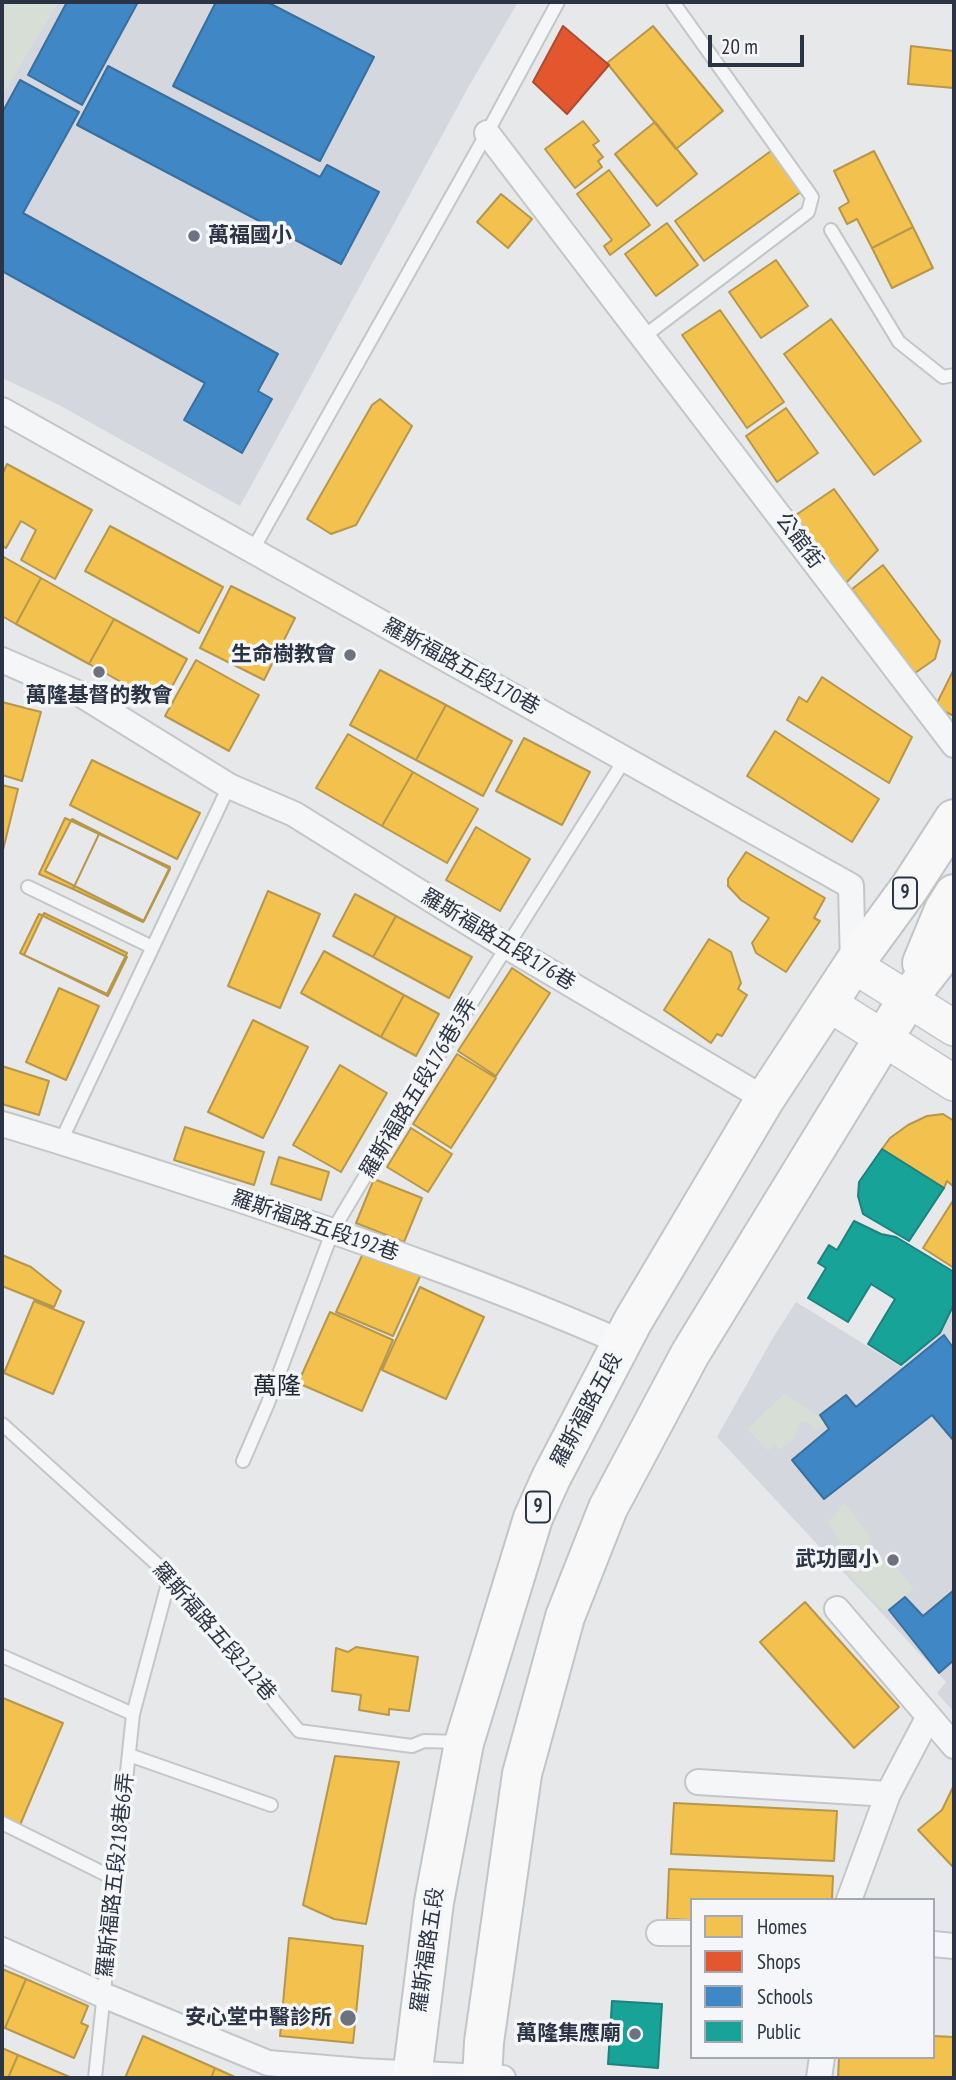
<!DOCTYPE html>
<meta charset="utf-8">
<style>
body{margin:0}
#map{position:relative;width:956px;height:2080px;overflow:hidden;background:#e6e8ea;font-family:"PT Sans Narrow",sans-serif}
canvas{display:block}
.frame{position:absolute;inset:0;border:4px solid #2b3445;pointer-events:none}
.legend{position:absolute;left:690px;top:1898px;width:245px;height:161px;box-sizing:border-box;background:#f4f6f9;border:2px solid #a4a8b1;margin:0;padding:9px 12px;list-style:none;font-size:21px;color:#2b3445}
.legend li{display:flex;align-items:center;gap:14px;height:35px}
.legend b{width:35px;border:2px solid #a4a8b1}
.scale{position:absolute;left:708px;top:35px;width:96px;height:32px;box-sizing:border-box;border:4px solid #2b3445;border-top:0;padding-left:9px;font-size:21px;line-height:24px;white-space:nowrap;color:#2b3445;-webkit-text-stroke:5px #f4f6f9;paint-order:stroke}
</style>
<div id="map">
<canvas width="956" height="2080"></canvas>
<div class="frame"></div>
<ul class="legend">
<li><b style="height:19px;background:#f2c14e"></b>Homes</li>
<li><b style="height:19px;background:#e4572e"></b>Shops</li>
<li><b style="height:19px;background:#3f88c5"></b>Schools</li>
<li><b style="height:19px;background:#17a398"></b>Public</li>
</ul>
<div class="scale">20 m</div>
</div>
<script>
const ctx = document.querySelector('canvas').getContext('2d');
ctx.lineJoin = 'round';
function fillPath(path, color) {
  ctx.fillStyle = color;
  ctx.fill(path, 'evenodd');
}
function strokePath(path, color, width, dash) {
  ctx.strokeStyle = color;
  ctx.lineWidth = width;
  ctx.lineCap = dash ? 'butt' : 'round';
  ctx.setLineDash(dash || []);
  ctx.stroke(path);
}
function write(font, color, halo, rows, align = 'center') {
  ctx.font = font + ' "PT Sans Narrow","Noto Sans TC",sans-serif';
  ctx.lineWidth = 7;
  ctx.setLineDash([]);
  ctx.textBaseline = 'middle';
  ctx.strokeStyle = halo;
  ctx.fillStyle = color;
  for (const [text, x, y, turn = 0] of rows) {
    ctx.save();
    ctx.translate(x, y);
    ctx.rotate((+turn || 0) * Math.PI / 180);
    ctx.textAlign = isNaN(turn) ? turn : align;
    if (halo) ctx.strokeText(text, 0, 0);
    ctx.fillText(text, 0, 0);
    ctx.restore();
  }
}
fillPath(new Path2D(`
 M58 2H518L469 86 240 506 59 405 2 378V95Z
 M796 1302 901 1367 941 1333 954 1306V1712L937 1693 946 1682 717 1437 774 1336Z`), '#d4d7dd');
fillPath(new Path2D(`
 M2 2H58L2 95Z
 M785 1393C798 1406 816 1410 826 1424L815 1431 810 1423 803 1421 799 1424 794 1439 780 1450 775 1444 768 1451 747 1429Z
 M845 1503 869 1535 872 1548 878 1557 894 1565 914 1588 884 1612 830 1554 841 1543 827 1522 839 1511 838 1508Z`), '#d6ded6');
const homes = new Path2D(`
 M653 26 723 111 676 149 607 63Z
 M911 46 954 51V88L908 84Z
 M583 121 599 141 593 145 603 157 598 161 602 167 575 188 545 149Z
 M655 122 697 174 657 206 615 154Z
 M775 148 805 189 704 261 675 221Z
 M874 151 913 227 872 248 857 219 847 224 839 208 849 202 834 171Z
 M609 170 650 225 610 255 604 246 612 240 577 194Z
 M501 194 532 219 508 248 477 222Z
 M667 223 698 265 656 296 625 254Z
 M913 227 933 268 892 288 872 248Z
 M776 260 808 306 761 338 729 292Z
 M720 310 784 402 747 428 682 335Z
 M831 319 921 441 874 475 784 354Z
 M380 399 412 426 356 525 331 534 307 519 372 405Z
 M786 408 818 453 777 482 746 436Z
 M7 464 92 510 55 579 21 560 36 530 21 521 6 548 2 546V475Z
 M834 489 878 550 843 586 793 517Z
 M110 526 223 587 199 633 85 571Z
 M2 556 41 578 16 624 2 616Z
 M883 565 940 641 935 659 915 673 852 589Z
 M41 578 114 619 89 664 16 624Z
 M231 586 295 618 264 680 200 648Z
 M114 619 187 659 162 705 89 664Z
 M196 660 259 695 229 751 165 716Z
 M954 669V716L935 707Z
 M380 670 446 705 416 760 350 725Z
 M822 677 912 737 889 783 787 720 799 697 807 702Z
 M2 702 41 712 22 781 2 775Z
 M446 705 512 741 483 796 416 760Z
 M775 731 879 799 852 842 747 776Z
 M348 734 413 772 382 826 316 788Z
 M524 738 590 772 562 825 496 791Z
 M92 760 200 813 177 859 70 805Z
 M413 772 478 809 447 863 382 826Z
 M2 785 18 789 2 854Z
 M65 818 99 834 73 889 39 874Z
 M72 819 170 869 144 921 45 871Z
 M476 827 530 859 500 911 446 880Z
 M99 834 170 867 143 922 73 889Z
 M746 852 825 898 814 918 820 921 786 972 756 953 752 943 769 918 741 900 728 886V879Z
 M268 891 320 914 280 1008 228 986Z
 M355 894 396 916 373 957 333 936Z
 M44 913 127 953 107 994 24 955Z
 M39 914 127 957 108 996 20 953Z
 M396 916 472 957 449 998 373 957Z
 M709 939 731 952 741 983 738 989 747 995 722 1036 717 1034 711 1043 664 1010Z
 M324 951 404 995 381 1037 301 993Z
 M512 968 550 993 496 1076 458 1051Z
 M59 988 99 1006 66 1080 26 1062Z
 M404 995 439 1014 416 1056 381 1037Z
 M253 1020 308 1047 263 1138 208 1112Z
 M457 1054 496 1078 451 1148 413 1124Z
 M340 1065 387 1093 341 1172 293 1145Z
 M2 1066 49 1081 39 1115 2 1104Z
 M943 1114 954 1121V1184L953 1186 947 1181 944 1188 882 1149 890 1138 908 1125 927 1116Z
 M185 1127 264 1152 254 1185 174 1160Z
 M411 1128 452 1154 428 1192 387 1167Z
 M279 1157 329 1172 321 1200 271 1184Z
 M374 1179 422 1198 404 1242 356 1223Z
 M954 1199V1268L923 1248Z
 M366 1247 422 1272 393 1336 336 1312Z
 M2 1255 31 1267 61 1291 54 1307 2 1286Z
 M420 1287 484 1317 446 1399 382 1370Z
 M34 1301 84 1322 53 1394 4 1373Z
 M330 1312 393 1340 362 1411 298 1383Z
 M805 1602 899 1707 854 1748 760 1642Z
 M356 1647 418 1657 409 1711 389 1709V1715L359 1710 361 1695 332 1691 336 1648 348 1652Z
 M3 1698 63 1723 20 1825 2 1818Z
 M335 1756 399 1762 366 1924 334 1919 303 1905Z
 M954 1785V1868L918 1830 942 1810Z
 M674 1803 837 1811 834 1861 671 1854Z
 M669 1869 833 1876 832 1900H692V1920L667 1919Z
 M289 1938 363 1946 353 2043 280 2036Z
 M2 1969 26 1979 5 2028 2 2026Z
 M26 1979 88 2006 81 2023 88 2026 74 2058 5 2028Z
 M143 2036 215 2068 211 2078H125Z
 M933 2036 954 2037V2078H838L839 2057H933Z
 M2 2048 18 2055 8 2078H2Z
 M18 2055 72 2078H8Z
 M215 2068 237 2078H211Z`);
fillPath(homes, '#f2c14e');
strokePath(homes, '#b6974b', 2);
const shops = new Path2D(`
 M563 26 609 65 567 114 533 82Z`);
fillPath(shops, '#e4572e');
strokePath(shops, '#ac4c35', 2);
const schools = new Path2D(`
 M67 2H138L82 105 28 75Z
 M216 2H267L374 57 320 161 173 86Z
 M108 66 320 177 327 165 379 192 341 264 77 125Z
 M20 80 79 112 23 213 278 354 258 391 272 399 242 453 184 420 205 383 2 271V113Z
 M944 1335 954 1349V1441L932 1415 824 1499 792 1460 829 1429 820 1415 846 1395 856 1407Z
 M954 1590V1660L939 1673 889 1610 905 1597 923 1616Z`);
fillPath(schools, '#3f88c5');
strokePath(schools, '#396f9f', 2);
const public = new Path2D(`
 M882 1149 944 1188 909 1241 863 1214 858 1196 859 1182Z
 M854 1221 881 1234 896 1237 954 1272V1304L940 1333 901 1365 868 1344 895 1299 871 1284 848 1322 808 1298 826 1268 818 1263 829 1245 837 1250Z
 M612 2001 662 2004 658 2068 608 2064Z`);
fillPath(public, '#17a398');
strokePath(public, '#1d827f', 2);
const lane = new Path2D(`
 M831 230 899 342 943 377 954 375
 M643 337 808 212 812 197 673 2
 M252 551 487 133 558 2
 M28 887 152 947
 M61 1141 229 786
 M2 1424 170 1576 299 1731 412 1746 424 1741 459 1742
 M243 1461 268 1403 333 1230 416 1091 625 759
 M2 1656 133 1714
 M129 1755 271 1805
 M2 1823 115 1879
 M95 2078 133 1714 170 1576`);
const street = new Path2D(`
 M487 133 954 745
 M2 410 851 886 853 965
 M2 660 82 695 229 786 294 814 506 946 765 1099
 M2 1124C80 1147 157 1173 235 1198 366 1242 496 1287 623 1343
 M837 1609 954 1746
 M698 1782 888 1794
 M849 1900 888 1794 928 1718
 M659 1933H692
 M933 1944 954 1946
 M2 1950 103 1995 268 2063 361 2071 503 2078
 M819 2078 822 2057`);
const secondary = new Path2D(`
 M853 965 954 1028
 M828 1003 954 1083`);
const primary = new Path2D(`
 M922 963 944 910 954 894
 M412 2078 434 1902 464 1743 533 1518 551 1478 633 1321 765 1099 853 965 910 887 954 819
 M482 2078 484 2042 522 1774 565 1617 608 1508 690 1354 907 1000 954 939`);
strokePath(lane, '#c4c6c8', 16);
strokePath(street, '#c4c6c8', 28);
strokePath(secondary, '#c4c6c8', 38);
strokePath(primary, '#c2c5c8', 42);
strokePath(lane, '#f5f6f7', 12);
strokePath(street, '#f5f6f7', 24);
strokePath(secondary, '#f8f8f8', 35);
strokePath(primary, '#f8f8f8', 38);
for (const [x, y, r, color] of [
 [194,236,7,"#6c737f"],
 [350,655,7,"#6c737f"],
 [99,672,7,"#6c737f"],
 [893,1560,7,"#6c737f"],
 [348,2018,9,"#6c737f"],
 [635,2034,7,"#6c737f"]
]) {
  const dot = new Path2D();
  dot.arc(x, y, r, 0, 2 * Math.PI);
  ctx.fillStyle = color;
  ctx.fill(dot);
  strokePath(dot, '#f4f6f9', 2.5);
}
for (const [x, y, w] of [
 [905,893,24],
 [538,1507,24]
]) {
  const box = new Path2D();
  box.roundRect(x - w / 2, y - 15.5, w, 31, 5);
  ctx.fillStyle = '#f4f6f9';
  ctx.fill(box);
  strokePath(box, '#2b3445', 2);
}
write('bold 19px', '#2b3445', null, [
 ["9",905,893],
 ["9",538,1507]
]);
write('bold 21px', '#2b3445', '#f4f6f9', [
 ["萬福國小",208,236,"left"],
 ["生命樹教會",336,655],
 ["萬隆基督的教會",99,696,"center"],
 ["武功國小",879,1560],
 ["安心堂中醫診所",332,2018],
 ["萬隆集應廟",621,2034]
], 'right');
write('21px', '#2b3445', '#f4f6f9', [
 ["公館街",799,541,53],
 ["羅斯福路五段170巷",461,667,29],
 ["羅斯福路五段176巷",498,940,31],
 ["羅斯福路五段176巷3弄",419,1088,-59],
 ["羅斯福路五段192巷",315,1226,19],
 ["羅斯福路五段",587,1410,-62],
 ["羅斯福路五段212巷",214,1632,49],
 ["羅斯福路五段218巷6弄",116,1875,-84],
 ["羅斯福路五段",428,1950,-82]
]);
write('24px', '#1d2536', '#f4f6f9', [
 ["萬隆",277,1387]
]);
</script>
